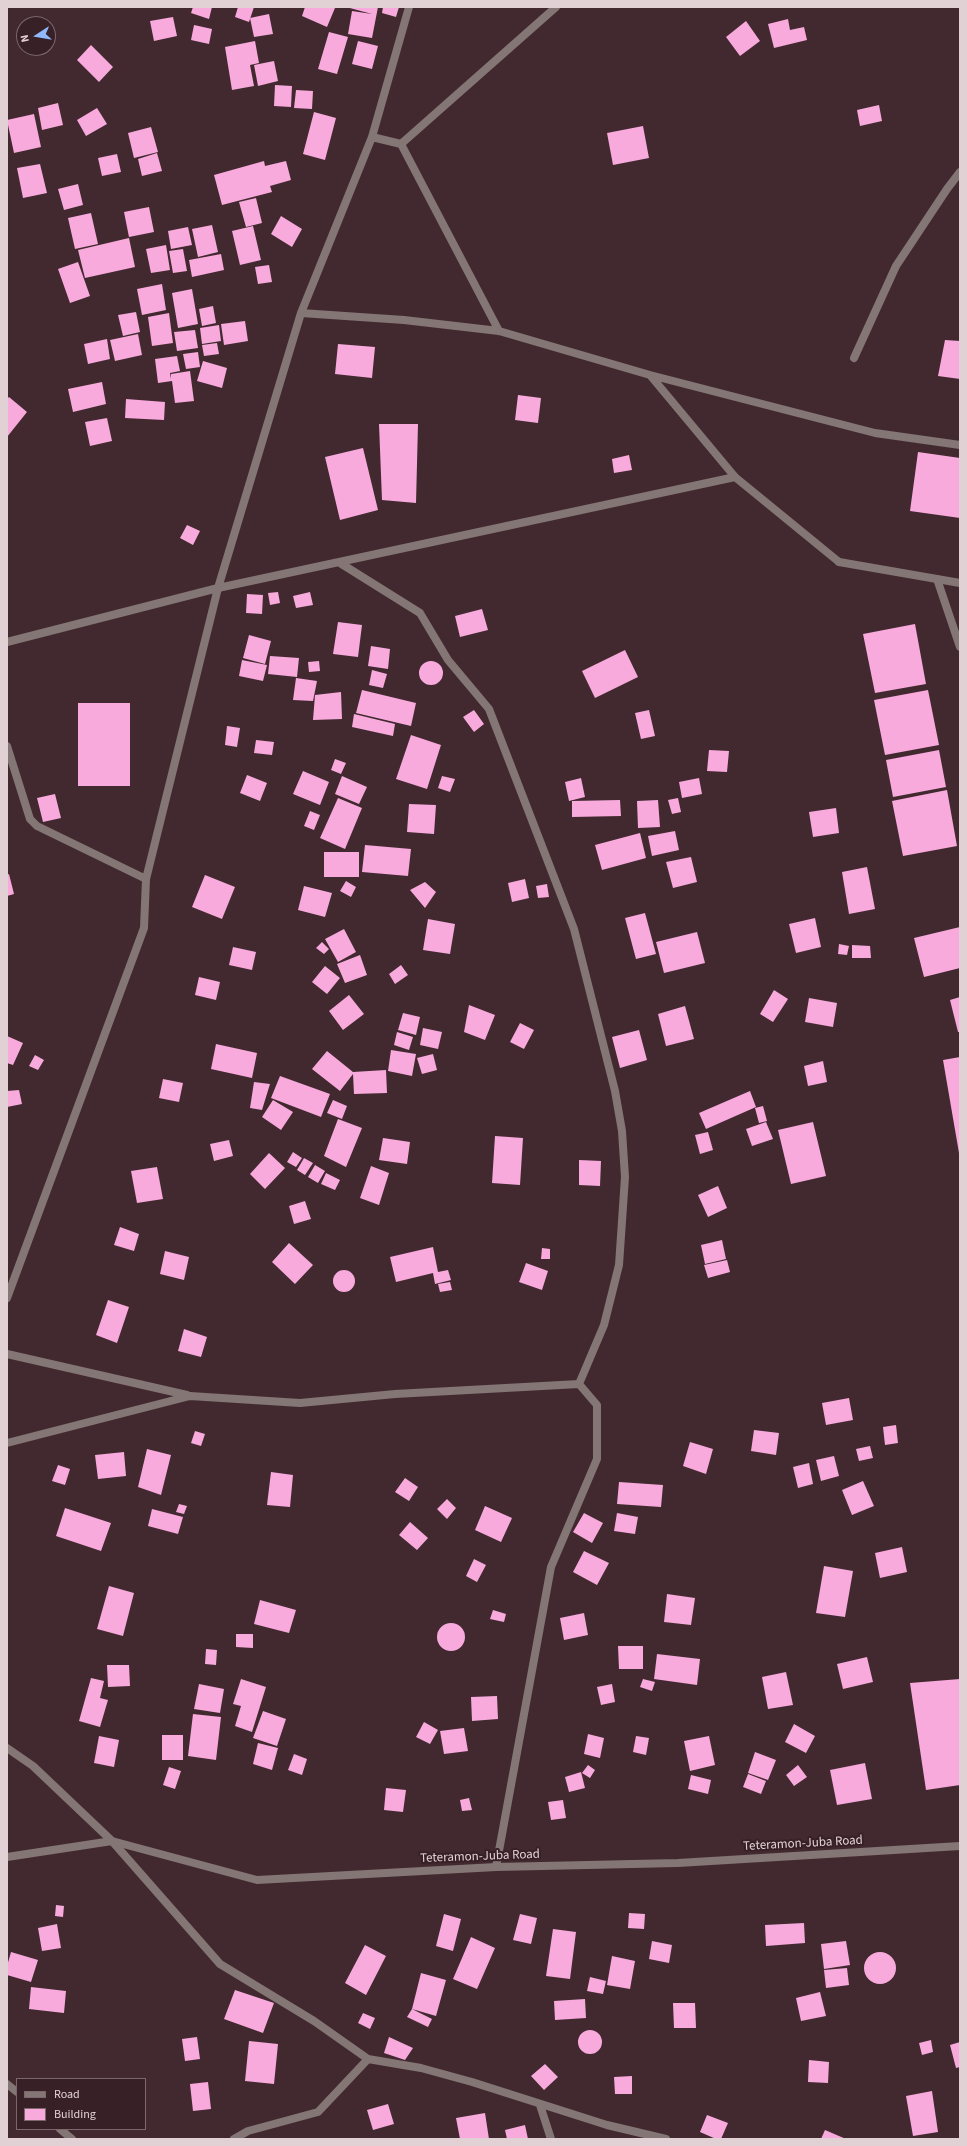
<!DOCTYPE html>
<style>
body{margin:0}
#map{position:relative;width:967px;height:2146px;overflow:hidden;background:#422930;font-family:"Source Sans 3",sans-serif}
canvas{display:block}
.frame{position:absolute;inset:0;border:8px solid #e1d1d5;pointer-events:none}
.legend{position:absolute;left:16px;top:2078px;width:130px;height:52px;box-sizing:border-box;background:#372026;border:1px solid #7b676c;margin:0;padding:5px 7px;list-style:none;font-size:12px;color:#e1d1d5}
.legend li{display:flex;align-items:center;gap:8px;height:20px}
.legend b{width:20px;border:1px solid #7b676c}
.north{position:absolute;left:16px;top:16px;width:40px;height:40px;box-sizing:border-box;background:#372026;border:1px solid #7b676c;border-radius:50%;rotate:258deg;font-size:11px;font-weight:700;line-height:16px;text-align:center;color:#e1d1d5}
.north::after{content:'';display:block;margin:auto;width:14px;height:18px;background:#90b8fd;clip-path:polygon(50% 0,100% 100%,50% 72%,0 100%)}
</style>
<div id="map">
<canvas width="967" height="2146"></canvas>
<div class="frame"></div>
<ul class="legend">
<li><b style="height:5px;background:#837675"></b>Road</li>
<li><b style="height:11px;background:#f8aadc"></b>Building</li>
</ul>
<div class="north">N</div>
</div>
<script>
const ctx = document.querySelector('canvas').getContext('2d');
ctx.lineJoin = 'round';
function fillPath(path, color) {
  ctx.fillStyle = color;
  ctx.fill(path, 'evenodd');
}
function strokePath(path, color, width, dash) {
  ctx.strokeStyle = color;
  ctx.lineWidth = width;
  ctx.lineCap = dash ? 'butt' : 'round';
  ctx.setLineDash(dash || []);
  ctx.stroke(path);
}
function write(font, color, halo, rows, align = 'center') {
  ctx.font = font + ' "Source Sans 3",sans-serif';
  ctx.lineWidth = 4;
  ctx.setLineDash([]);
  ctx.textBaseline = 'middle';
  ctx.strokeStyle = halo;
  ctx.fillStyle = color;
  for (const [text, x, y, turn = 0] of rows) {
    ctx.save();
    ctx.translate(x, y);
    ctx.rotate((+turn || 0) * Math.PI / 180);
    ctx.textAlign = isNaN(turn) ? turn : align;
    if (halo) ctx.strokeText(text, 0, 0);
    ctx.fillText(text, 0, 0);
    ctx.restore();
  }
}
fillPath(new Path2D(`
 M193 7H212L209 19 191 13Z
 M238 7H254L249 22 235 17Z
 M305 7H333L335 8 327 27 302 16Z
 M346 7H378L372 38 348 34 352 11 372 14Z
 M383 7H399L396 17 382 13Z
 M269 14 273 34 254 37 250 18Z
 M173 17 177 36 154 41 150 21Z
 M788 19 790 30 804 27 807 40 774 48 768 24Z
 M746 21 760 41 740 56 726 37Z
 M194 25 212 29 209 44 191 40Z
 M329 32 348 37 337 74 318 69Z
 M255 41 259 63 250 65 254 86 232 90 225 47Z
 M358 41 378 46 372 69 352 64Z
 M91 45 113 67 99 82 77 60Z
 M274 61 278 81 258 86 254 65Z
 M275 85 292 86 291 107 274 106Z
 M296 90 313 91 312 109 294 108Z
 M58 103 63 125 42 130 38 108Z
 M879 105 882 121 860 126 857 110Z
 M97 108 107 124 86 136 77 120Z
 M314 112 336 118 325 160 303 154Z
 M34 114 41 147 14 153 7 120Z
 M643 126 649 158 613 165 607 133Z
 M151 127 158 152 134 158 128 133Z
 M157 153 162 171 142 176 138 159Z
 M117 154 121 172 102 176 98 158Z
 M264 161 265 166 286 161 291 180 270 186 272 192 222 205 214 175Z
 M40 164 47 193 23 198 17 168Z
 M78 184 83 205 64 210 58 189Z
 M256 198 262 223 246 227 239 202Z
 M149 207 154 232 129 237 124 212Z
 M91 213 98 244 75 249 68 218Z
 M281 216 302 229 292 247 271 234Z
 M212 225 218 252 198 257 192 229Z
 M253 226 261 260 240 265 232 231Z
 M188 227 192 245 171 249 168 231Z
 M129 238 135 267 85 278 78 250Z
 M166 245 170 270 151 273 146 249Z
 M183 249 187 271 173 273 169 251Z
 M221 254 224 270 192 277 189 260Z
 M78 262 90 296 70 303 58 269Z
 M269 265 272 282 258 284 255 267Z
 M162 284 166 310 142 315 137 289Z
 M192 289 198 324 178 328 172 293Z
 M213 306 216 323 202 326 199 309Z
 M136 312 140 332 123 336 118 315Z
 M169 313 173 343 152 346 148 317Z
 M245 321 248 341 224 345 221 324Z
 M219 325 221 341 202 344 200 328Z
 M195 330 198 348 177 351 174 332Z
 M138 334 142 355 115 361 110 340Z
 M107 339 110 359 88 364 84 344Z
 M945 340 960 341V379L938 376Z
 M217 343 219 354 204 356 202 345Z
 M338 344 375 347 372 378 335 374Z
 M198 352 200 367 186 369 183 354Z
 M177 356 180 371 170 373 171 379V374L190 371 194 401 175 403 172 381 158 383 155 359Z
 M203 361 227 368 222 388 197 381Z
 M102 382 106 404 73 412 68 389Z
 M518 395 541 398 538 423 515 420Z
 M9 397 27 412 7 437V399Z
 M126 399 165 402 164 420 125 418Z
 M107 418 112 441 90 446 85 422Z
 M379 424H418L416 503 382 500Z
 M363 448 378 510 340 520 325 457Z
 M918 452 960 458V518L910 511Z
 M629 455 632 470 614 473 612 459Z
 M187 525 200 531 193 545 180 538Z
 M278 592 280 603 270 605 268 593Z
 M310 592 313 605 296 608 293 596Z
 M247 594 263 595 262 614 246 613Z
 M482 609 488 630 460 637 455 616Z
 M338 622 362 625 358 657 333 654Z
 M915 624 926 684 875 693 863 634Z
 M249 635 271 641 265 664 243 658Z
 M371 646 390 649 388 669 368 666Z
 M625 650 638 677 595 698 582 671Z
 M270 656 299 658 297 677 268 674Z
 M242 660 267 665 263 681 239 676Z
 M319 661 320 671 309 672 308 662Z
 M419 673a12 12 0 1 1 24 0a12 12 0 1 1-24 0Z
 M372 670 387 674 383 688 369 685Z
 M296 678 317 681 313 701 293 700Z
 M362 690 416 703 411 726 356 713Z
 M928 690 939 745 885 755 874 700Z
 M341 692 342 719 313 720 315 695Z
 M78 703H130V786H78Z
 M474 710 484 724 474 732 463 717Z
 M649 710 655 736 641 739 635 713Z
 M354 714 395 724 393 736 352 727Z
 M227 726 240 728 237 747 225 745Z
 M411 735 441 745 427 789 396 779Z
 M256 740 274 742 272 755 254 753Z
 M709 750 729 751 727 772 707 771Z
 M939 750 946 787 893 797 886 760Z
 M335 759 346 763 341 774 331 770Z
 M303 771 329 782 320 805 293 794Z
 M247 775 267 783 260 801 240 793Z
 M342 776 367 787 359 804 335 794Z
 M442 776 455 779 450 792 438 788Z
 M581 778 585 797 569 801 565 782Z
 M699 778 702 794 682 798 679 782Z
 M947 790 957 846 903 856 892 801Z
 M55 794 61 818 43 822 37 798Z
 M338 798 362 808 345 849 320 838Z
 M678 798 681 812 672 814 668 800Z
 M620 800 621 816 572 817V801Z
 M658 800 660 827 638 828 637 801Z
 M409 804 436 805 434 834 407 832Z
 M836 808 839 833 813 837 809 812Z
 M310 811 320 815 314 830 304 826Z
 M675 831 679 850 652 856 648 836Z
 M640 833 646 858 602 870 595 845Z
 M365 845 411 849 408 876 362 872Z
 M324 852H359V877H324Z
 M691 857 697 882 673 888 666 862Z
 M867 867 875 909 849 914 842 872Z
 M9 874 14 894 7 896V875Z
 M205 875 235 887 222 919 192 907Z
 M525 879 529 898 512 902 508 883Z
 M346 881 356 887 351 897 340 891Z
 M425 882 436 892 425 908 410 890Z
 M547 884 549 897 538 898 536 886Z
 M304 886 332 893 325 917 298 910Z
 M645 913 656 954 636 959 625 918Z
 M815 918 821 947 796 953 789 924Z
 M428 919 455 924 450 954 423 950Z
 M960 927V968L924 977 914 938Z
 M344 929 356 952 338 962 325 939Z
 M697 932 705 963 664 973 656 942Z
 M322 942 329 949 324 954 316 948Z
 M839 944 849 946 847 955 838 954Z
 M852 945 870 946 871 958H852Z
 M233 947 256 952 252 970 229 965Z
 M360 955 367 975 345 983 337 964Z
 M401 965 408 975 395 984 389 974Z
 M325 966 340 978 327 994 312 982Z
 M199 977 220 982 216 1000 195 995Z
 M774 990 788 999 773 1022 760 1014Z
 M349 995 364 1014 343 1030 329 1011Z
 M960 997V1032H958L950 1000Z
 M809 998 837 1003 833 1027 805 1022Z
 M469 1005 495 1015 485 1040 464 1032Z
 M685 1006 694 1039 666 1046 658 1014Z
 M403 1013 420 1017 416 1035 398 1030Z
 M520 1023 534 1030 524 1049 510 1042Z
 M423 1028 442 1032 438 1049 420 1045Z
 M639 1030 647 1060 620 1068 612 1037Z
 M397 1032 413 1037 409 1050 394 1045Z
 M7 1036 23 1043 13 1065 7 1063Z
 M216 1044 257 1053 252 1078 211 1069Z
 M391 1050 416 1054 412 1076 388 1071Z
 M327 1051 353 1072 386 1070 387 1093 354 1094 353 1074 340 1091 312 1069Z
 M433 1054 437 1070 422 1074 417 1058Z
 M35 1055 44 1060 38 1070 29 1066Z
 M960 1057V1153H959L943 1060Z
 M823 1061 827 1082 808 1086 804 1066Z
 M280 1076 330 1094 321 1117 271 1098Z
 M163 1079 183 1083 179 1102 159 1098Z
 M254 1082 270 1084 262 1110 250 1108Z
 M19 1090 22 1104 7 1107V1091Z
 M750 1091 756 1107 706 1129 699 1113Z
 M273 1100 293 1112 281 1130 262 1117Z
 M333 1100 347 1106 342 1119 327 1113Z
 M763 1106 767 1121 759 1123 755 1108Z
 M338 1119 362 1128 346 1167 324 1156Z
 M766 1122 773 1139 752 1146 746 1129Z
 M813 1122 826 1176 791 1184 778 1130Z
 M708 1132 713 1150 700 1154 695 1135Z
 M495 1136 523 1138 520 1185 492 1183Z
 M383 1138 410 1142 407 1164 379 1160Z
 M229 1140 233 1156 214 1161 210 1144Z
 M293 1152 302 1158 296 1167 287 1162Z
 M269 1153 285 1168 265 1189 250 1174Z
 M304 1158 313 1163 305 1175 297 1170Z
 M579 1160 601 1161 600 1186 579 1185Z
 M315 1165 325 1171 318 1183 308 1177Z
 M371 1166 389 1173 379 1205 360 1198Z
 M157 1167 163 1199 137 1203 131 1171Z
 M326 1173 340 1180 335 1190 321 1184Z
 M718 1186 727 1208 708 1217 698 1195Z
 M305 1201 311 1219 294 1224 289 1206Z
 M120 1227 139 1234 134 1251 114 1245Z
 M722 1240 726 1259 705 1264 701 1245Z
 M289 1243 313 1265 295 1284 272 1262Z
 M433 1247 438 1272 448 1270 451 1280 435 1284 433 1273 396 1282 390 1257Z
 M542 1248 550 1249V1259H541Z
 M165 1251 189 1257 184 1280 160 1274Z
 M727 1260 730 1272 708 1278 704 1265Z
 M526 1263 548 1271 542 1290 519 1282Z
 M333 1281a11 11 0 1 1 22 0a11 11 0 1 1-22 0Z
 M450 1282 452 1290 440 1292 438 1284Z
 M108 1300 129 1307 117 1343 96 1335Z
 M184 1329 207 1337 201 1357 178 1351Z
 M849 1398 853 1420 826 1425 822 1403Z
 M896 1425 898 1443 885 1445 883 1427Z
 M754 1430 779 1433 776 1455 751 1451Z
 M195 1431 205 1434 201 1446 191 1443Z
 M690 1442 713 1449 706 1474 683 1466Z
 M870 1446 873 1458 859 1461 856 1449Z
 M147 1449 171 1455 161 1495 138 1487Z
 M124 1452 126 1476 98 1479 95 1455Z
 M834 1456 839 1476 821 1481 816 1460Z
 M809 1463 813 1484 798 1488 793 1467Z
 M58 1465 70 1469 65 1485 52 1481Z
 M271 1472 293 1475 290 1507 267 1505Z
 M405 1478 418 1487 409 1501 395 1492Z
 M863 1481 874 1506 852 1515 842 1490Z
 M619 1482 663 1485 661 1507 617 1504Z
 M447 1499 456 1508 447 1519 437 1509Z
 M179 1504 187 1506 184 1514 176 1512Z
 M485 1506 512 1518 501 1542 475 1530Z
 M65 1508 111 1523 101 1551 56 1536Z
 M152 1509 183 1517 178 1534 148 1526Z
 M584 1513 603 1523 592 1543 573 1532Z
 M617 1513 638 1517 635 1534 614 1531Z
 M410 1522 428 1538 417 1550 399 1535Z
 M902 1547 907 1572 880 1578 875 1553Z
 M584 1551 609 1563 597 1585 573 1572Z
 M474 1559 486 1565 477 1582 466 1576Z
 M824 1566 853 1571 845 1617 816 1613Z
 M109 1586 134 1593 123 1636 97 1629Z
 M667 1594 695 1598 691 1625 664 1622Z
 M260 1600 296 1610 289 1633 254 1624Z
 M493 1610 506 1614 504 1622 490 1619Z
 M584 1613 588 1635 564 1640 560 1618Z
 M437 1637a14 14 0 1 1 28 0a14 14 0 1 1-28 0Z
 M236 1634H253V1648L236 1647Z
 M618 1646H643V1669H619Z
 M206 1649 217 1650 216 1665 205 1664Z
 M657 1654 700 1659 697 1685 654 1679Z
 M867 1657 873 1682 843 1689 837 1664Z
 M107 1665H129L130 1686 108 1687Z
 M786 1672 793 1705 768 1709 762 1677Z
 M91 1678 104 1681 100 1698 108 1700 100 1727 79 1721Z
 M241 1679 266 1687 252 1732 235 1726 241 1706 233 1704Z
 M643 1679 655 1682 652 1691 640 1687Z
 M960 1679V1785L926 1790 910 1683Z
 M199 1684 224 1689 220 1713 194 1709Z
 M612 1684 615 1702 601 1705 597 1687Z
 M497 1696 498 1719 472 1721 471 1697Z
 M263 1711 286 1719 277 1746 253 1738Z
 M193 1714 221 1717 216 1760 188 1756Z
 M424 1722 438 1730 430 1744 416 1737Z
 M794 1724 815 1736 806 1753 785 1742Z
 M464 1728 468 1751 444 1754 440 1731Z
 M588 1734 604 1738 600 1758 584 1754Z
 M162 1735H183V1760H162Z
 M99 1736 119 1740 114 1767 94 1763Z
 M636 1736 649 1738 646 1755 633 1752Z
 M709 1736 715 1765 690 1771 684 1741Z
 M258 1743 278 1748 272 1770 253 1764Z
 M755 1752 776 1760 768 1780 748 1773Z
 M294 1754 307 1759 302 1775 288 1770Z
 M865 1763 872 1799 837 1805 830 1770Z
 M588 1765 595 1770 590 1778 582 1773Z
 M798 1765 807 1777 794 1786 786 1775Z
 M169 1767 181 1771 175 1789 163 1785Z
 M581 1772 585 1788 569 1792 565 1777Z
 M748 1774 766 1781 761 1794 743 1787Z
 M691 1775 711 1780 708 1794 688 1789Z
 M386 1788 406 1790 403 1812 384 1810Z
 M469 1798 472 1810 462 1811 460 1800Z
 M563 1800 566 1818 551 1820 548 1802Z
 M56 1905 64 1906 63 1917 55 1916Z
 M629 1913 645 1914 644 1929 628 1928Z
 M444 1914 461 1919 453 1951 436 1946Z
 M520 1914 537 1918 531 1944 513 1940Z
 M804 1923 805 1943 766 1946 765 1925Z
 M57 1924 61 1948 42 1951 38 1928Z
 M553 1929 576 1932 570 1979 546 1976Z
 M471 1937 495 1948 477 1989 453 1979Z
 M652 1941 672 1945 669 1963 649 1959Z
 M846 1941 850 1965 824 1969 821 1944Z
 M365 1945 386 1956 366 1995 345 1983Z
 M864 1968a16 16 0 1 1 32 0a16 16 0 1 1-32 0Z
 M11 1952 38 1960 31 1982 7 1975V1966Z
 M612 1956 635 1961 630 1989 607 1985Z
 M847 1968 849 1985 826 1988 824 1970Z
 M421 1973 446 1980 436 2016 412 2009 432 2019 428 2027 407 2017 412 2009Z
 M590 1977 606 1981 603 1994 587 1991Z
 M31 1987 66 1991 64 2013 29 2009Z
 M235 1990 274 2003 263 2033 224 2019Z
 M820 1992 826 2016 801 2021 796 1998Z
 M585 1999 586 2018 555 2020 554 2001Z
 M673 2003H695L696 2028H674Z
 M363 2013 375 2018 370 2029 358 2023Z
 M578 2042a12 12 0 1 1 24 0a12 12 0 1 1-24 0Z
 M197 2037 200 2059 185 2061 182 2039Z
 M389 2037 413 2048 405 2060 384 2053Z
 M931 2040 933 2052 922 2055 919 2043Z
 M249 2041 278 2044 274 2084 245 2081Z
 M960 2042V2067L956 2068 950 2045Z
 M809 2060 829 2062 828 2083 808 2082Z
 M545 2064 558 2077 544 2090 531 2076Z
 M632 2076V2094H615L614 2077Z
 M208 2082 211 2109 193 2111 190 2084Z
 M932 2091 938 2132 913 2136 906 2096Z
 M388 2104 394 2124 373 2130 367 2110Z
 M485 2113 489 2139H460L456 2118Z
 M707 2115 728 2123 721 2139H716L700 2132Z
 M525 2125 528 2139H507L505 2130Z
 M825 2130 846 2139H821Z`), '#f8aadc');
strokePath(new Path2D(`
 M839 562 960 583`), '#837675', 8);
strokePath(new Path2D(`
 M372 137 401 144 556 7
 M401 144 499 331
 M301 313 404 320 499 331 650 375 735 477 839 562
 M854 358 896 266 947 189 960 172
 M650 375 875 433 960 445
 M340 563 420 613 448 660 489 709 574 929 615 1091 622 1131 625 1177 619 1265 604 1325 579 1384
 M937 579 960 647
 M7 642 218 588 735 477
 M7 746 30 819 37 826 146 879
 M7 1298 144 928 146 879 218 588 301 313 372 137 409 7
 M7 1354 187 1395
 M7 1443 190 1396 300 1403 395 1394 579 1384 597 1405V1459L551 1567 496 1867
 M7 1748 33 1766 112 1841 220 1964 314 2021 368 2059 421 2068 472 2082 607 2125 666 2139
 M7 2084 17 2092
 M540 2105 551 2139
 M60 2129 72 2139
 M234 2139 248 2131 318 2112 368 2059`), '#837675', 8);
strokePath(new Path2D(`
 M7 1857 112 1841 257 1880 496 1867 678 1863 960 1846`), '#837675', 8);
write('13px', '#e1d1d5', '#372026', [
 ["Teteramon-Juba Road",803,1844,-3],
 ["Teteramon-Juba Road",480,1857,-2]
]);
</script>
